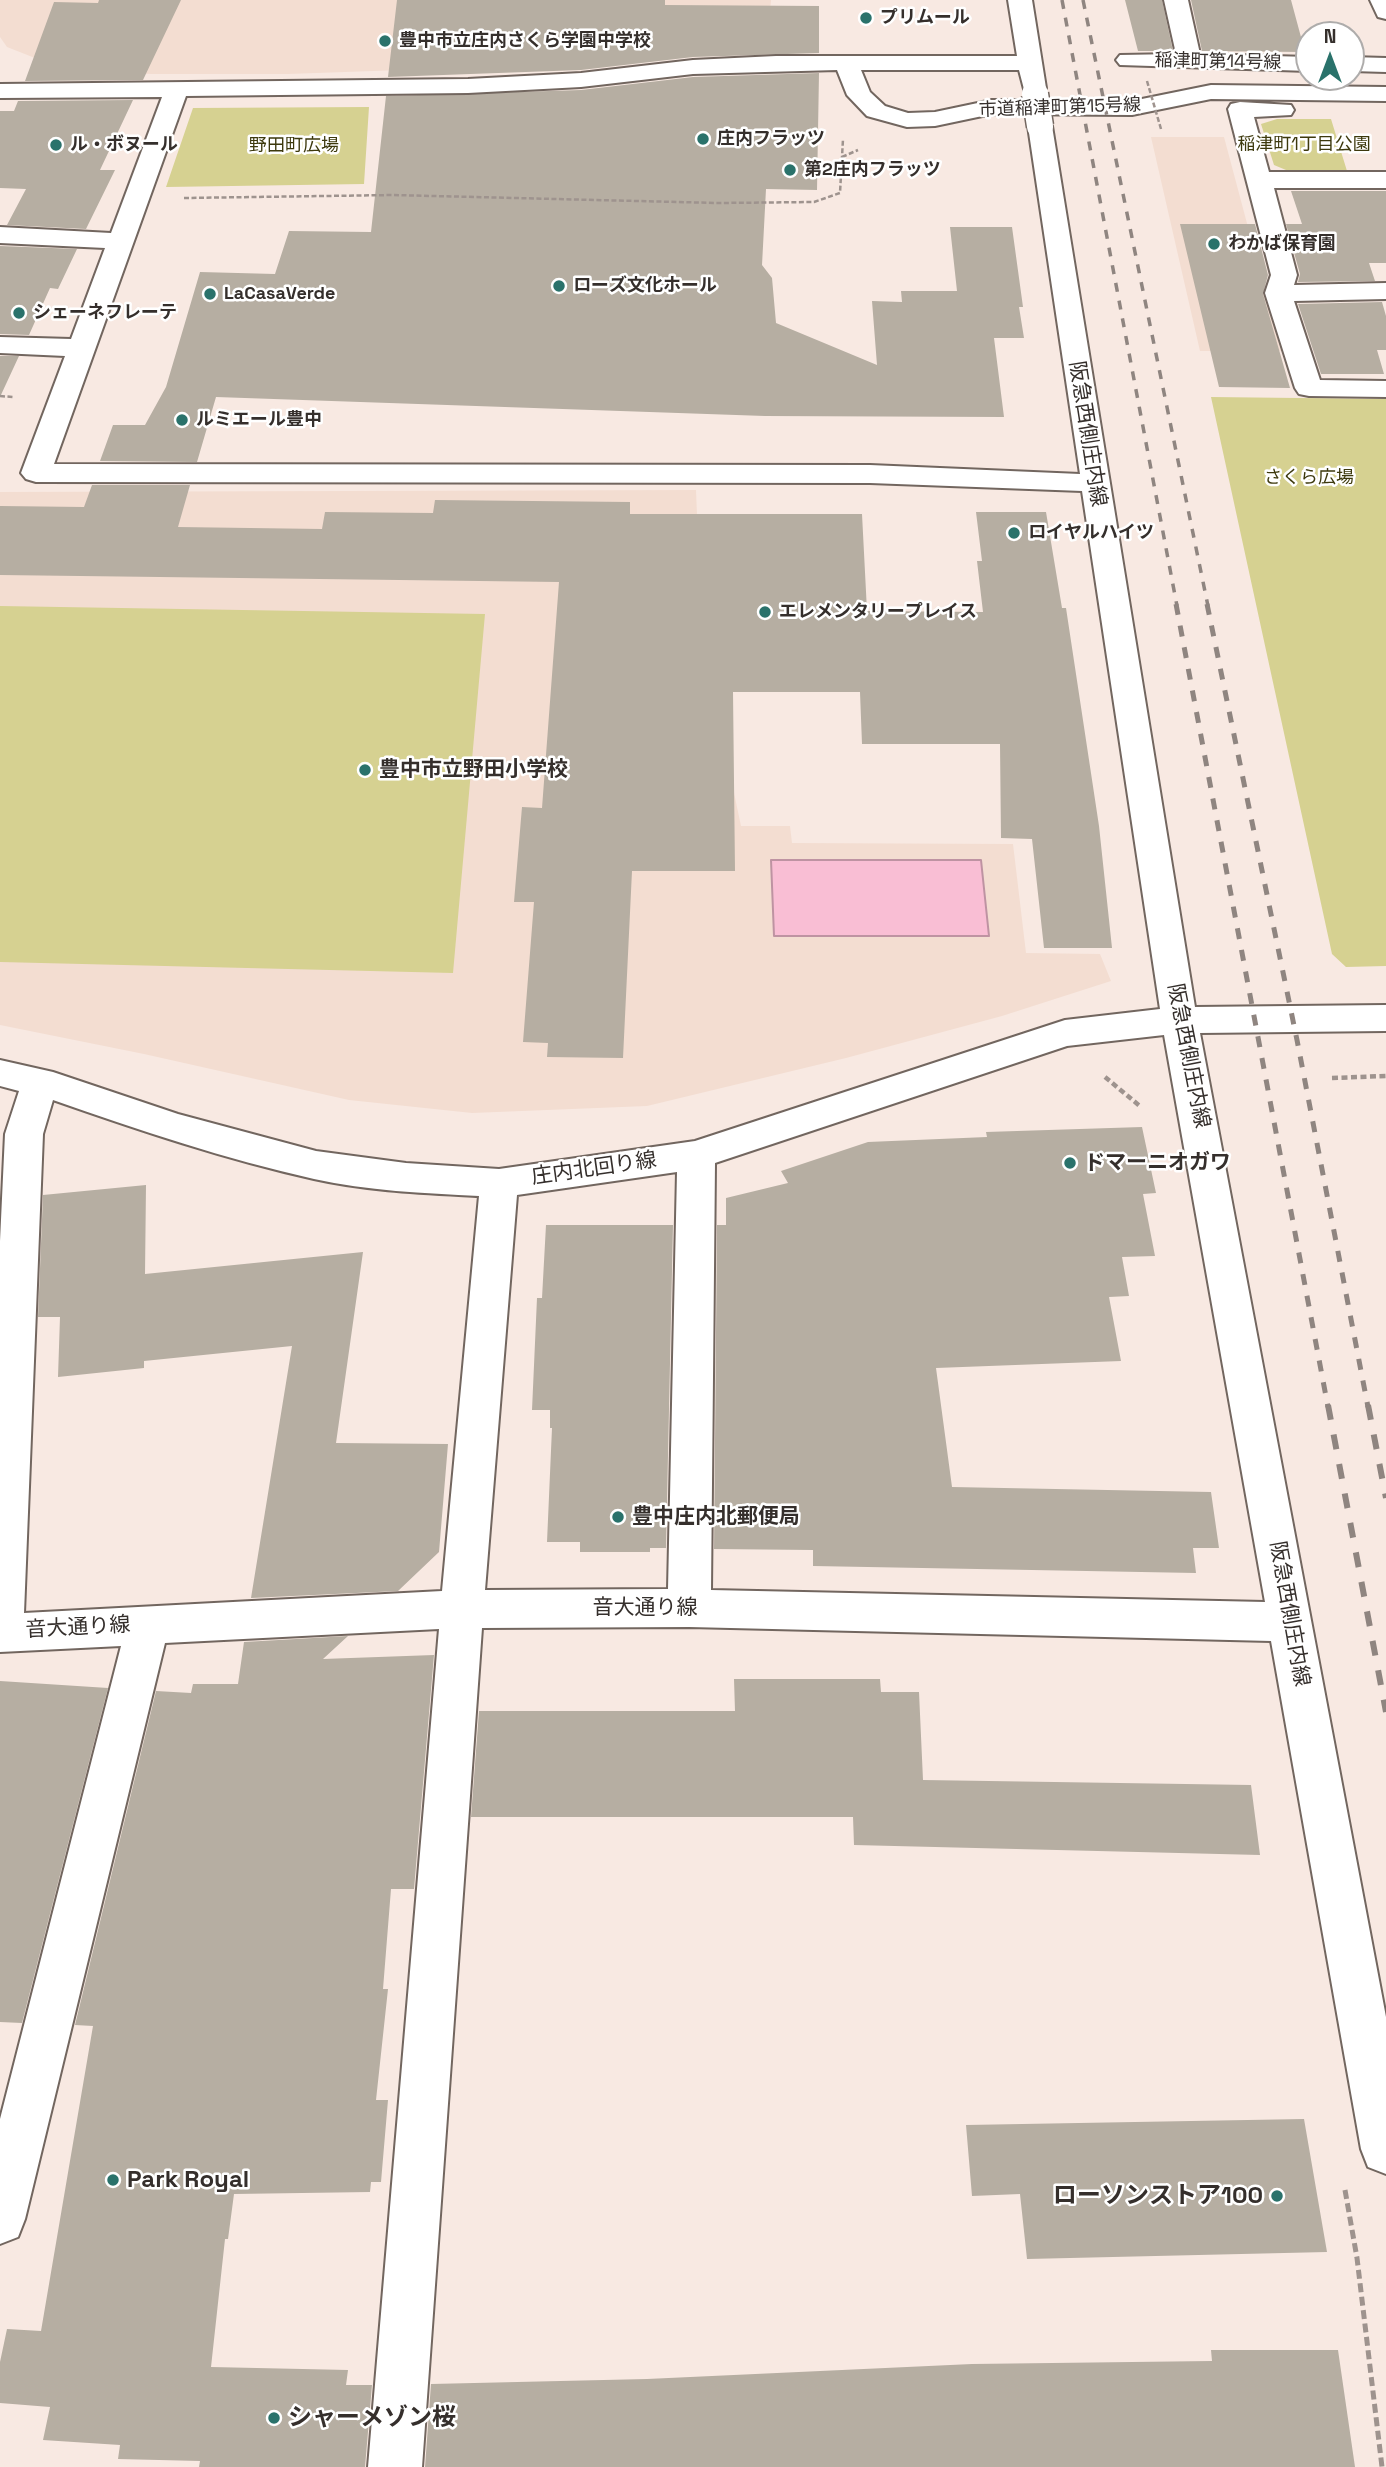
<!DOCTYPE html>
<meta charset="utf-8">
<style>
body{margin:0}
#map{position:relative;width:1386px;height:2467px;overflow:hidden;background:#f8e9e2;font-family:"Space Grotesk",sans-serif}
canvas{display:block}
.north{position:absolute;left:1295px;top:21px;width:70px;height:70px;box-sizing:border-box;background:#fff;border:2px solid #aeacab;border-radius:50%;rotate:0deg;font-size:19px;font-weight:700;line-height:28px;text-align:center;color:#352f2c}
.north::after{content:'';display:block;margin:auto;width:24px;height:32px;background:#2a726b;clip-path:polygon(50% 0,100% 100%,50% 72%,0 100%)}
</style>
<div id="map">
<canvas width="1386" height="2467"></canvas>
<div class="north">N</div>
</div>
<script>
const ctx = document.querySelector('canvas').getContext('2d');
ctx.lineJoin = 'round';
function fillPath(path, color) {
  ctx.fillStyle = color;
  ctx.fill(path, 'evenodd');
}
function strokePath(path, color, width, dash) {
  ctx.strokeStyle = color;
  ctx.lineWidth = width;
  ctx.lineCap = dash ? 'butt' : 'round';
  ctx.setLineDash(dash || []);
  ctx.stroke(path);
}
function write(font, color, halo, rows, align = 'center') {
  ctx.font = font + ' "Space Grotesk","Noto Sans JP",sans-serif';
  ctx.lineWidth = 5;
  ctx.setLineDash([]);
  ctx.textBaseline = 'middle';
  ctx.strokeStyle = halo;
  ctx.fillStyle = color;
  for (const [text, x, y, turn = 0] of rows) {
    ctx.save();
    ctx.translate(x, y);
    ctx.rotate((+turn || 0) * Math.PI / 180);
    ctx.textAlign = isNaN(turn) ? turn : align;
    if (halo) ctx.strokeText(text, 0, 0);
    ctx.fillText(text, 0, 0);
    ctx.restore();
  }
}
fillPath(new Path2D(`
 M0 0H771L767 45 487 67 288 74H152L68 71 7 47 0 37Z
 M1151 137H1224L1281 351H1200Z
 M696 490 702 641 741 826H790L792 843 1013 844 1026 953 1100 954 1111 981 1002 1016 846 1058 647 1106 472 1113 349 1100 144 1054 0 1025V492Z`), '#f3ddd1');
fillPath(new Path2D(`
 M369 107 364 184 166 187 193 108Z
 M1277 119H1331L1347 171 1286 170 1274 165 1261 124Z
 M1211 397 1386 399V966L1346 967 1332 954Z
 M0 606 485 614 453 973 0 962Z`), '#d6d191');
const water = new Path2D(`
 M771 860H981L989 936H774Z`);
fillPath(water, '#f9bed4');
strokePath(water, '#be93a2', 2);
fillPath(new Path2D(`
 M99 0H181L143 80 25 81 54 2 98 3Z
 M397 0H665V5L819 6V53L693 57 581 70 388 77Z
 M1125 0H1162L1173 51H1138Z
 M1191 0H1291L1305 52 1202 51Z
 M819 73 817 190 766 189 762 265 772 278 776 323 877 365 872 301 902 302 901 291H957L950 227H1012L1023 307H1019L1024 338H994L1004 417 765 416 216 397 197 462 100 461 113 425H145L166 387 200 272 275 274 289 231 371 232 386 96 581 90 693 77Z
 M133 100 100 170H115L86 229 7 225 26 189 0 188V111H14L18 101Z
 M1291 191H1386V263H1369L1375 281 1298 282 1300 274 1286 224H1302Z
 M1180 224H1255L1268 275 1263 294 1290 388 1219 387Z
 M0 246 77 249 58 289 50 288 29 335 0 334Z
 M1382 302 1386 316V350H1377L1384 374H1321L1298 304Z
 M0 356H19L0 397Z
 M92 485H190L178 527 322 529 325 512 433 513 435 500 630 502V514H862L867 611 983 612 977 561H982L976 512H1046L1062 608H1066L1099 826 1112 948H1044L1032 839 1001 838 1000 744H862L860 692H733L735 871H632L623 1058 547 1057 548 1043 523 1042 534 902H514L522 807 542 808 559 582 0 575V506L84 507Z
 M1142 1127 1156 1193 1143 1194 1155 1256 1122 1257 1129 1296 1109 1297 1121 1361 936 1368 952 1487 1211 1492 1219 1548H1193L1196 1573 813 1566V1550L714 1549 717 1225H726V1198L788 1183 781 1171 868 1142 987 1137 986 1132Z
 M146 1185 145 1274 363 1252 336 1443 448 1444 439 1552 398 1591 251 1598 292 1346 144 1361V1368L58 1377 60 1317H38L43 1195Z
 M546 1225H673L666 1548H650V1552H580V1542H547L552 1428H550V1410H532L537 1298H542Z
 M348 1636 323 1659 434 1655 414 1889H391L383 1989H388L376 2100H388L381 2182H371L370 2192 234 2194 228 2239H225L211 2367 348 2370 346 2385H372L365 2467H199L200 2461 118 2459 120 2445 43 2440 50 2407 0 2403V2362L7 2329 41 2331 93 2026 75 2025 156 1691 191 1693 193 1684H238L244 1642Z
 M734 1679H880L881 1692H919L923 1780 1251 1785 1260 1855 854 1845 853 1817H471L479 1711H735Z
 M0 1681 108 1688 22 2023 0 2022Z
 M1304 2119 1327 2252 1027 2259 1020 2194 972 2196 966 2125Z
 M1211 2350H1338L1355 2467H425L431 2384 647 2379 972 2364 1212 2361Z`), '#b6aea2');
const minor = new Path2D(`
 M1008 0H1032L1046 88 1043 93 1034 95 1025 93 1019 70H861L870 92 885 106 908 113 935 112 992 100 1132 101 1211 85 1386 87V101L1211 99 1132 115 992 114 935 126 907 127 867 116 847 95 837 70 693 74 581 87 468 93 186 96 54 464 870 465 1080 474 1028 126 1031 121 1040 119 1049 121 1052 126 1195 1007 1386 1005V1031L1200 1033 1386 2017V2174L1368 2167 1361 2149 1271 1641 689 1627 482 1628 422 2467H368L439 1629 165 1643 25 2219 18 2237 0 2244V2119L121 1646 0 1652V1241L5 1134 19 1091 0 1086V1060L53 1072 178 1114 316 1151 406 1163 499 1169 695 1141 1065 1020 1160 1009 1082 491 870 483 36 482 26 479 21 473 65 356 0 353V337L71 339 105 248 0 243V227L111 233 162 97 0 98V84L468 79 581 73 693 60 776 56H1017ZM1164 1035 1265 1602 711 1590 715 1163 1067 1046ZM53 1100C139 1130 225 1159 314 1179 367 1191 424 1193 479 1196L442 1591 24 1613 43 1134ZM677 1172 668 1589 485 1590 517 1195Z
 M1164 0H1188L1200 54 1309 57V71L1120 65 1116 60 1120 55 1176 54Z
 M1370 0H1386V19L1378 17Z
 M1351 57 1386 58V72L1351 71Z
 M1240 102 1291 105 1294 110 1291 115 1254 117 1269 172H1386V188H1274L1297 275 1294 285 1386 283V299L1294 301 1320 380 1386 381V397L1309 396 1299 394 1295 388 1265 293 1271 275 1228 109 1231 104Z`);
strokePath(minor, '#72665f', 4);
strokePath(new Path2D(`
 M842 157 858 150
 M184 198 393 195 718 203 814 202 840 193 843 139
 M0 396 13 397`), '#9e938e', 2.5, [5, 2.5]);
strokePath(new Path2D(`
 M1105 1077 1141 1107
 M1332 1078 1386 1076`), '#9e938e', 4.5, [6, 3.5]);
strokePath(new Path2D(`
 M1345 2190 1357 2258 1382 2467`), '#9e938e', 5, [9, 4.5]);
fillPath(minor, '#fff');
strokePath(new Path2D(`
 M1062 0 1177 606
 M1083 0 1208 606`), '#8f8580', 3.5, [9, 9]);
strokePath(new Path2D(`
 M1176 604 1328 1407
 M1207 604 1297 1040 1368 1407`), '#8f8580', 5, [11, 11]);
strokePath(new Path2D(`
 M1328 1405 1386 1712
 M1368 1405 1386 1498`), '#8f8580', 6, [15, 15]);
const minorBridge = new Path2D(`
 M1035 94 1040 126`);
strokePath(minorBridge, '#72665f', 29, []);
strokePath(new Path2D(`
 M1147 81 1161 129`), '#9e938e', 2.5, [5, 2.5]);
strokePath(minorBridge, '#fff', 26);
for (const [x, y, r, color] of [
 [866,18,7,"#2a726b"],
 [385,41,7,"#2a726b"],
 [703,139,7,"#2a726b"],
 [56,145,7,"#2a726b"],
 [790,170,7,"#2a726b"],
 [1214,244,7,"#2a726b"],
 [559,286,7,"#2a726b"],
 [210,294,7,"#2a726b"],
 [19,313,7,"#2a726b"],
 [182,420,7,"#2a726b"],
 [1014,533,7,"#2a726b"],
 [765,612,7,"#2a726b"],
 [365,770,7,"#2a726b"],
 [1070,1163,7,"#2a726b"],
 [618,1517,7,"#2a726b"],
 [113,2180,7,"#2a726b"],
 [1277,2196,7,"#2a726b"],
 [274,2418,7,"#2a726b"]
]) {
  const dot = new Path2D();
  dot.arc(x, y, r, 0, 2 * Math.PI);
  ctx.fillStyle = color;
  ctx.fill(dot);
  strokePath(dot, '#fff', 2.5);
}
write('bold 18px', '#352f2c', '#fff', [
 ["プリムール",880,18],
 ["豊中市立庄内さくら学園中学校",399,41],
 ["庄内フラッツ",717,139],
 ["ル・ボヌール",70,145],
 ["第2庄内フラッツ",804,170],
 ["わかば保育園",1228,244],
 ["ローズ文化ホール",573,286],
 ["LaCasaVerde",224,294],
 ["シェーネフレーテ",33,313],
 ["ルミエール豊中",196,420],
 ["ロイヤルハイツ",1028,533],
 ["エレメンタリープレイス",779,612]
], 'left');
write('18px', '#352f2c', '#fff', [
 ["稲津町第14号線",1218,62,1],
 ["市道稲津町第15号線",1060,108,-2]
]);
write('18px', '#3d390d', '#fff', [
 ["稲津町1丁目公園",1304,145],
 ["野田町広場",294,146],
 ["さくら広場",1309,478]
]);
write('21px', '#352f2c', '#fff', [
 ["阪急西側庄内線",1087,434,81],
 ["阪急西側庄内線",1188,1056,79],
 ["庄内北回り線",594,1169,-8],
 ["音大通り線",645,1608],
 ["阪急西側庄内線",1289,1614,80],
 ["音大通り線",78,1628,-3]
]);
write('bold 21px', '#352f2c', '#fff', [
 ["豊中市立野田小学校",379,770],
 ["ドマーニオガワ",1084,1163],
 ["豊中庄内北郵便局",632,1517]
], 'left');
write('bold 24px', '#352f2c', '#fff', [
 ["Park Royal",127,2180],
 ["ローソンストア100",1263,2196,"right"],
 ["シャーメゾン桜",288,2418]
], 'left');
</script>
